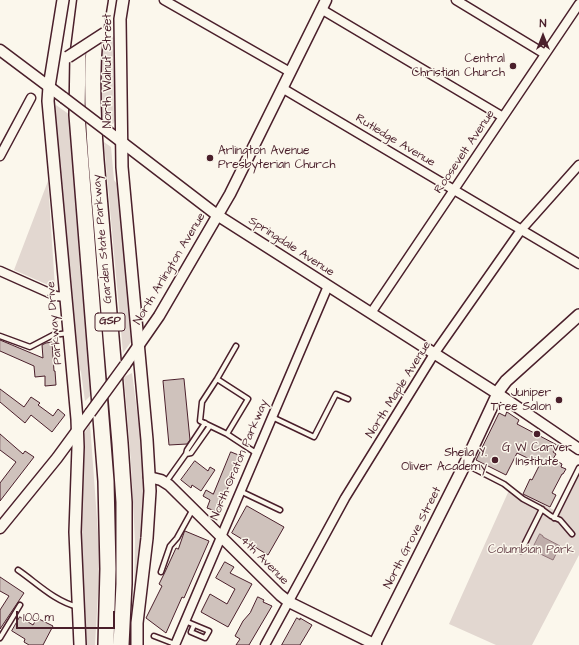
<!DOCTYPE html>
<style>
body{margin:0}
#map{position:relative;width:579px;height:645px;overflow:hidden;background:#fbf7ec;font-family:"Architects Daughter",sans-serif}
canvas{display:block}
.north{position:absolute;left:523px;top:16px;width:40px;height:40px;-webkit-text-stroke:3px #fbf7ec;paint-order:stroke;rotate:0deg;font-size:11px;font-weight:700;line-height:16px;text-align:center;color:#4a1f2b}
.north::after{content:'';display:block;margin:auto;width:14px;height:18px;background:#4a1f2b;clip-path:polygon(50% 0,100% 100%,50% 72%,0 100%)}
.scale{position:absolute;left:16px;top:611px;width:99px;height:18px;box-sizing:border-box;border:2px solid #4a1f2b;border-top:0;padding-left:5px;font-size:12px;line-height:14px;white-space:nowrap;color:#4a1f2b;-webkit-text-stroke:3px #fbf7ec;paint-order:stroke}
</style>
<div id="map">
<canvas width="579" height="645"></canvas>
<div class="north">N</div>
<div class="scale">100 m</div>
</div>
<script>
const ctx = document.querySelector('canvas').getContext('2d');
ctx.lineJoin = 'round';
function fillPath(path, color) {
  ctx.fillStyle = color;
  ctx.fill(path, 'evenodd');
}
function strokePath(path, color, width, dash) {
  ctx.strokeStyle = color;
  ctx.lineWidth = width;
  ctx.lineCap = dash ? 'butt' : 'round';
  ctx.setLineDash(dash || []);
  ctx.stroke(path);
}
function write(font, color, halo, rows, align = 'center') {
  ctx.font = font + ' "Architects Daughter",sans-serif';
  ctx.lineWidth = 3;
  ctx.setLineDash([]);
  ctx.textBaseline = 'middle';
  ctx.strokeStyle = halo;
  ctx.fillStyle = color;
  for (const [text, x, y, turn = 0] of rows) {
    ctx.save();
    ctx.translate(x, y);
    ctx.rotate((+turn || 0) * Math.PI / 180);
    ctx.textAlign = isNaN(turn) ? turn : align;
    if (halo) ctx.strokeText(text, 0, 0);
    ctx.fillText(text, 0, 0);
    ctx.restore();
  }
}
fillPath(new Path2D(`
 M114 36 116 119 113 124 99 114V73L103 43Z
 M56 105 70 115 80 270 92 394 85 401 81 372 77 361 54 109Z
 M104 142 111 147 114 180 119 187 134 338 123 353Z
 M48 181 55 288 14 270Z
 M132 373 144 464V524L134 601 135 541 131 463 124 377Z
 M90 424 100 560 95 645H84L79 514 84 434Z
 M579 471V555L532 645H496L449 624 510 488 554 510Z`), '#e2d7d0');
const water = new Path2D(`
 M540 534 543 536V537L560 546 553 560 532 550Z`);
fillPath(water, '#bfadaa');
strokePath(water, '#907477', 1);
const building = new Path2D(`
 M0 340 43 358 42 345 46 343 52 342 54 371H55L56 385 45 386V376L35 377 34 366 0 351Z
 M184 379 190 440 187 444 169 445 163 381Z
 M0 389 24 407 31 397 40 403 38 405 53 416 58 409 65 415 52 432 31 415 25 423 0 402Z
 M507 412 519 420 517 424 557 445 553 452 556 454 553 459 562 464 561 467 566 469 563 474H562L552 493 556 495 550 507 523 494 530 479 532 480 540 464 517 453 506 475 476 460 499 413 505 416Z
 M0 434 23 454 25 451 34 457 0 501V483L16 462 0 450Z
 M231 452 241 456 218 512 207 508 210 500 203 496 206 490 213 494Z
 M195 461 208 471 210 467 215 470 201 491 192 485 191 488 181 480Z
 M247 506 284 527 268 555 232 533Z
 M185 531 209 541 184 598 182 597 166 633 146 618 162 586 159 584 165 572 176 548 178 549Z
 M225 562 234 567 230 573 252 584 228 627 201 612 210 594 227 604 235 589 216 578Z
 M0 577 24 593 0 629V610L9 596 0 591Z
 M258 597 264 600 263 602 272 606 249 645H236L240 639 235 636 243 621 250 613Z
 M20 617 33 625 37 618 53 626 43 645H29L24 642 25 639 12 631Z
 M297 618 300 620V618L312 625 300 645H282Z`);
fillPath(building, '#cfc2bc');
strokePath(building, '#4a1f2b', 1);
const service = new Path2D(`
 M0 336 30 347 53 335 69 333
 M236 346 217 379 202 402 200 421 227 434 256 453
 M217 379 248 399 227 434
 M272 417 314 437 336 394 348 399
 M205 423 187 450 186 454 191 453 210 426
 M465 464 504 484 523 499 540 508 551 516 560 520 572 534
 M166 482 186 454
 M240 491 280 510
 M554 518 579 468
 M521 551 542 509
 M18 570C37 583 54 601 78 607
 M161 572 170 546 177 538 193 509
 M185 621 209 631 205 638 191 632 194 625
 M154 636 175 644
 M0 638 20 605`);
const minor = new Path2D(`
 M164 0 290 72
 M456 0 545 54
 M321 9 503 117
 M282 88 579 264
 M0 156 31 98
 M0 271 56 296 66 297
 M371 313 579 4
 M175 645 328 286
 M265 645 345 498 434 354 521 230 579 165`);
const tertiary = new Path2D(`
 M0 50 64 98
 M106 130 217 215 498 394 579 449
 M125 365 159 316 230 194 326 0
 M149 477 161 480 169 485 280 595 289 602 376 645
 M0 528 57 458 90 413`);
const secondary = new Path2D(`
 M63 0 49 87 48 101 77 419 78 447 75 532 80 645
 M123 0 120 19 122 167 147 440 150 491 147 538 137 623V645
 M374 645 465 464 500 389 506 381 579 315`);
const motorway = new Path2D(`
 M85 0 78 55 77 115 106 481 108 569 106 645
 M100 0C90 53 92 107 96 160L120 443 124 502V584L121 645`);
strokePath(service, '#4a1f2b', 7);
strokePath(minor, '#4a1f2b', 11);
strokePath(tertiary, '#4a1f2b', 13);
strokePath(secondary, '#4a1f2b', 14);
strokePath(motorway, '#4a1f2b', 18);
strokePath(service, '#fbf7ec', 4);
strokePath(minor, '#fbf7ec', 8);
strokePath(tertiary, '#fbf7ec', 10);
strokePath(secondary, '#fbf7ec', 11);
strokePath(motorway, '#fbf7ec', 15);
const tertiaryBridge = new Path2D(`
 M64 98 106 130
 M90 413 125 365`);
const secondaryBridge = new Path2D(`
 M68 57 105 33`);
strokePath(tertiaryBridge, '#4a1f2b', 13, []);
strokePath(secondaryBridge, '#4a1f2b', 14, []);
strokePath(tertiaryBridge, '#fbf7ec', 10);
strokePath(secondaryBridge, '#fbf7ec', 11);
for (const [x, y, r, color] of [
 [513,66,4,"#4a1f2b"],
 [210,158,4,"#4a1f2b"],
 [559,400,4,"#4a1f2b"],
 [537,434,4,"#4a1f2b"],
 [495,460,4,"#4a1f2b"]
]) {
  const dot = new Path2D();
  dot.arc(x, y, r, 0, 2 * Math.PI);
  ctx.fillStyle = color;
  ctx.fill(dot);
  strokePath(dot, '#fbf7ec', 1.5);
}
for (const [x, y, w] of [
 [110,322,30]
]) {
  const box = new Path2D();
  box.roundRect(x - w / 2, y - 9, w, 18, 3);
  ctx.fillStyle = '#fbf7ec';
  ctx.fill(box);
  strokePath(box, '#4a1f2b', 1);
}
write('bold 11px', '#4a1f2b', null, [
 ["GSP",110,322]
]);
write('12px', '#4a1f2b', '#fbf7ec', [
 ["Central",505,59],
 ["Christian Church",505,73],
 ["Arlington Avenue",218,151,"left"],
 ["Presbyterian Church",218,165,"left"],
 ["Juniper",551,393],
 ["Tree Salon",551,407],
 ["G W Carver",537,448,"center"],
 ["Institute",537,462,"center"],
 ["Sheila Y.",487,453],
 ["Oliver Academy",487,467]
], 'right');
write('12px', '#4a1f2b', '#fbf7ec', [
 ["North Walnut Street",108,71,-90],
 ["Rutledge Avenue",395,141,31],
 ["Roosevelt Avenue",465,152,-56],
 ["Garden State Parkway",103,239,-95],
 ["Springdale Avenue",291,247,33],
 ["North Arlington Avenue",170,269,-59],
 ["Parkway Drive",55,323,-95],
 ["North Maple Avenue",399,390,-58],
 ["North Oraton Parkway",240,460,-67],
 ["North Grove Street",413,538,-63],
 ["4th Avenue",264,561,45]
]);
write('12px', '#704d54', '#fbf7ec', [
 ["Columbian Park",531,550]
]);
</script>
